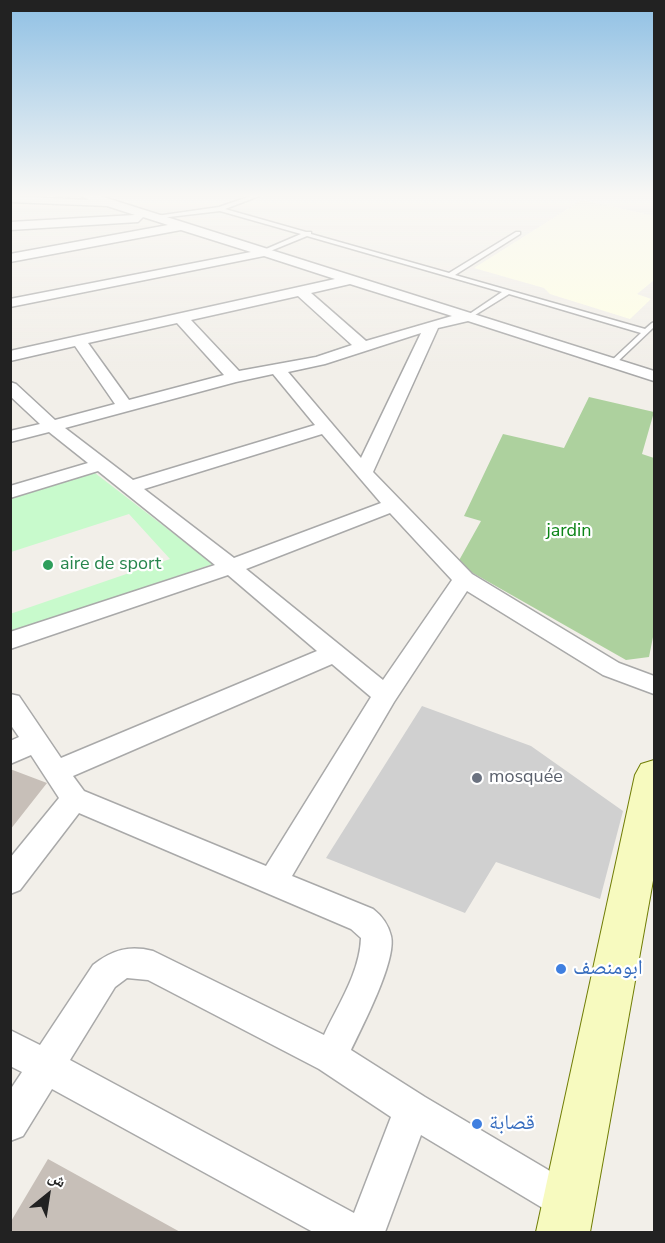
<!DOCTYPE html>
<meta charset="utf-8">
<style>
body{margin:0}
#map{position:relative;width:665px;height:1243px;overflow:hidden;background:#f2efe9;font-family:"Nunito Sans","Noto Naskh Arabic",sans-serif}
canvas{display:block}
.frame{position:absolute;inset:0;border:12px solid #222;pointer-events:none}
.north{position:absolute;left:18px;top:1165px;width:60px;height:60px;-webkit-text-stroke:4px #fff;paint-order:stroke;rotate:30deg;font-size:16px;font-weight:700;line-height:24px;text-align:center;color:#222}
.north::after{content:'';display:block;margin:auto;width:21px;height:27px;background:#222;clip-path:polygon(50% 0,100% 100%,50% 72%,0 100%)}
</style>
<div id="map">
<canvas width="665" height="1243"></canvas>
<div class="frame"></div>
<div class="north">ش</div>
</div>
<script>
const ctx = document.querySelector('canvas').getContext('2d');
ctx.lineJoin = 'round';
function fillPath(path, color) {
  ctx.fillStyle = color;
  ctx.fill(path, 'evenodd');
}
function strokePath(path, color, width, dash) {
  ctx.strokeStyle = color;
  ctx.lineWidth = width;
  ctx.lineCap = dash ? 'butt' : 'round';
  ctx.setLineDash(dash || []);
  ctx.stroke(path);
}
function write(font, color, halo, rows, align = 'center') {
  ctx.font = font + ' "Nunito Sans","Noto Naskh Arabic",sans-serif';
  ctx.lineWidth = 4.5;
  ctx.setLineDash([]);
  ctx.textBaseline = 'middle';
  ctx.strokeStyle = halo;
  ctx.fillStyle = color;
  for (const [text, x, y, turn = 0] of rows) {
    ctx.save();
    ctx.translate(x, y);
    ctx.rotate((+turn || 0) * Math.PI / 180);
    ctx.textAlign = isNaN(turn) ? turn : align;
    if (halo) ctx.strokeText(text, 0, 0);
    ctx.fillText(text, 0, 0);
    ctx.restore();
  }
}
fillPath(new Path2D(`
 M582 200 654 216V280L637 294 651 299 630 319 550 294 544 288 474 268Z`), '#ffffe5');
fillPath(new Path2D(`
 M422 706 531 746 623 811 600 899 496 862 465 913 326 858Z`), '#d0d0d0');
fillPath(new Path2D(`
 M589 397 654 412 642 454 654 458V632L649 657 626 660 457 564 481 521 464 516 503 434 564 448Z`), '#add19e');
fillPath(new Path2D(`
 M95 473 213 564 11 632 10 614 170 559 129 514 11 552V497Z`), '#c8facc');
fillPath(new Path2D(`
 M10 769 47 783 10 830Z
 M48 1159 182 1233H10V1223Z`), '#c7bfb8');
const lane = new Path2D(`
 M254 195H262L225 209 306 232H311V234L449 273 516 232H520V234L455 275 645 329 652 323 654 322V327L613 366 609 364 610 362 641 333 509 294 467 320 465 319V317L502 292 307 236 263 254H259V252L301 234 220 211 152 219 149 217 219 207Z`);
const street = new Path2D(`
 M80 195H97L654 371V381L468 321 438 328 373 472 472 574 619 663 654 676V694L603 675 467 591 394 702 292 876 373 909C382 916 388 924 391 936 397 960 362 1027 351 1050L425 1097 582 1190 588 1203 582 1216 569 1222 556 1216 421 1135 385 1232H313L52 1089 23 1136 10 1141V1090L22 1072 10 1066V1030L40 1045 93 965C112 950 129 945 153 951L324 1035C338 1005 360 972 361 938L351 929 79 813 20 890 10 894V858L59 798 31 755 10 764V741L19 737 10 724V694L19 696 61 758 317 651 228 575 10 649V632L215 565 98 471 10 498V486L88 463 49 432 10 442V431L40 424 10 396V382L16 384 55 420 115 404 75 346 10 361V351L335 279 264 256 10 307V299L251 252 181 230 10 262V254L168 225 143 217 138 222 10 230V222L135 215 107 206 10 202V196L89 200ZM350 284 452 316 366 341 311 293ZM298 296 352 345 316 357 239 371 191 320ZM177 323 224 375 129 400 88 343ZM421 333 361 458 288 372 325 364ZM273 374 315 425 133 480 65 428 236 382ZM322 434 381 503 234 558 144 489ZM390 513 452 580 383 680 246 569ZM332 664 371 697 266 866 84 791 73 776ZM127 978 148 980 319 1069 391 1117 354 1213 70 1060 115 987Z`);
const secondary = new Path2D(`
 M654 760V875L590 1232H536L635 775 641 764Z`);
strokePath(lane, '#a9a9a9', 3);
strokePath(street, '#a9a9a9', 3);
strokePath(secondary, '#707d05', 2);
fillPath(lane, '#fff');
fillPath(street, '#fff');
fillPath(secondary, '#f7fabf');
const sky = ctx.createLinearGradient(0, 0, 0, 369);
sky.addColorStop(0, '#8fc0e4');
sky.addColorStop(0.53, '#f9f8f5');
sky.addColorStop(1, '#f9f8f500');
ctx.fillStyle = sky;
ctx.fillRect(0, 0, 665, 369);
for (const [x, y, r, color] of [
 [48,565,6,"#2e9e5b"],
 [477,778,6,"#6b7280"],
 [561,969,6,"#3f7fe0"],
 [477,1124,6,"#3f7fe0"]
]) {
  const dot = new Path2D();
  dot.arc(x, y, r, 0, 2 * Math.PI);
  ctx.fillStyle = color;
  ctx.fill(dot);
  strokePath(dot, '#fff', 2);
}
write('18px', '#0c8416', '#fff', [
 ["jardin",569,532]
]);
write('18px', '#27864d', '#fff', [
 ["aire de sport",60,565]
], 'left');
write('18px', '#5b616d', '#fff', [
 ["mosquée",489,778]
], 'left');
write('21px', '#366cbe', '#fff', [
 ["ابومنصف",573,969],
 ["قصابة",489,1124]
], 'left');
</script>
